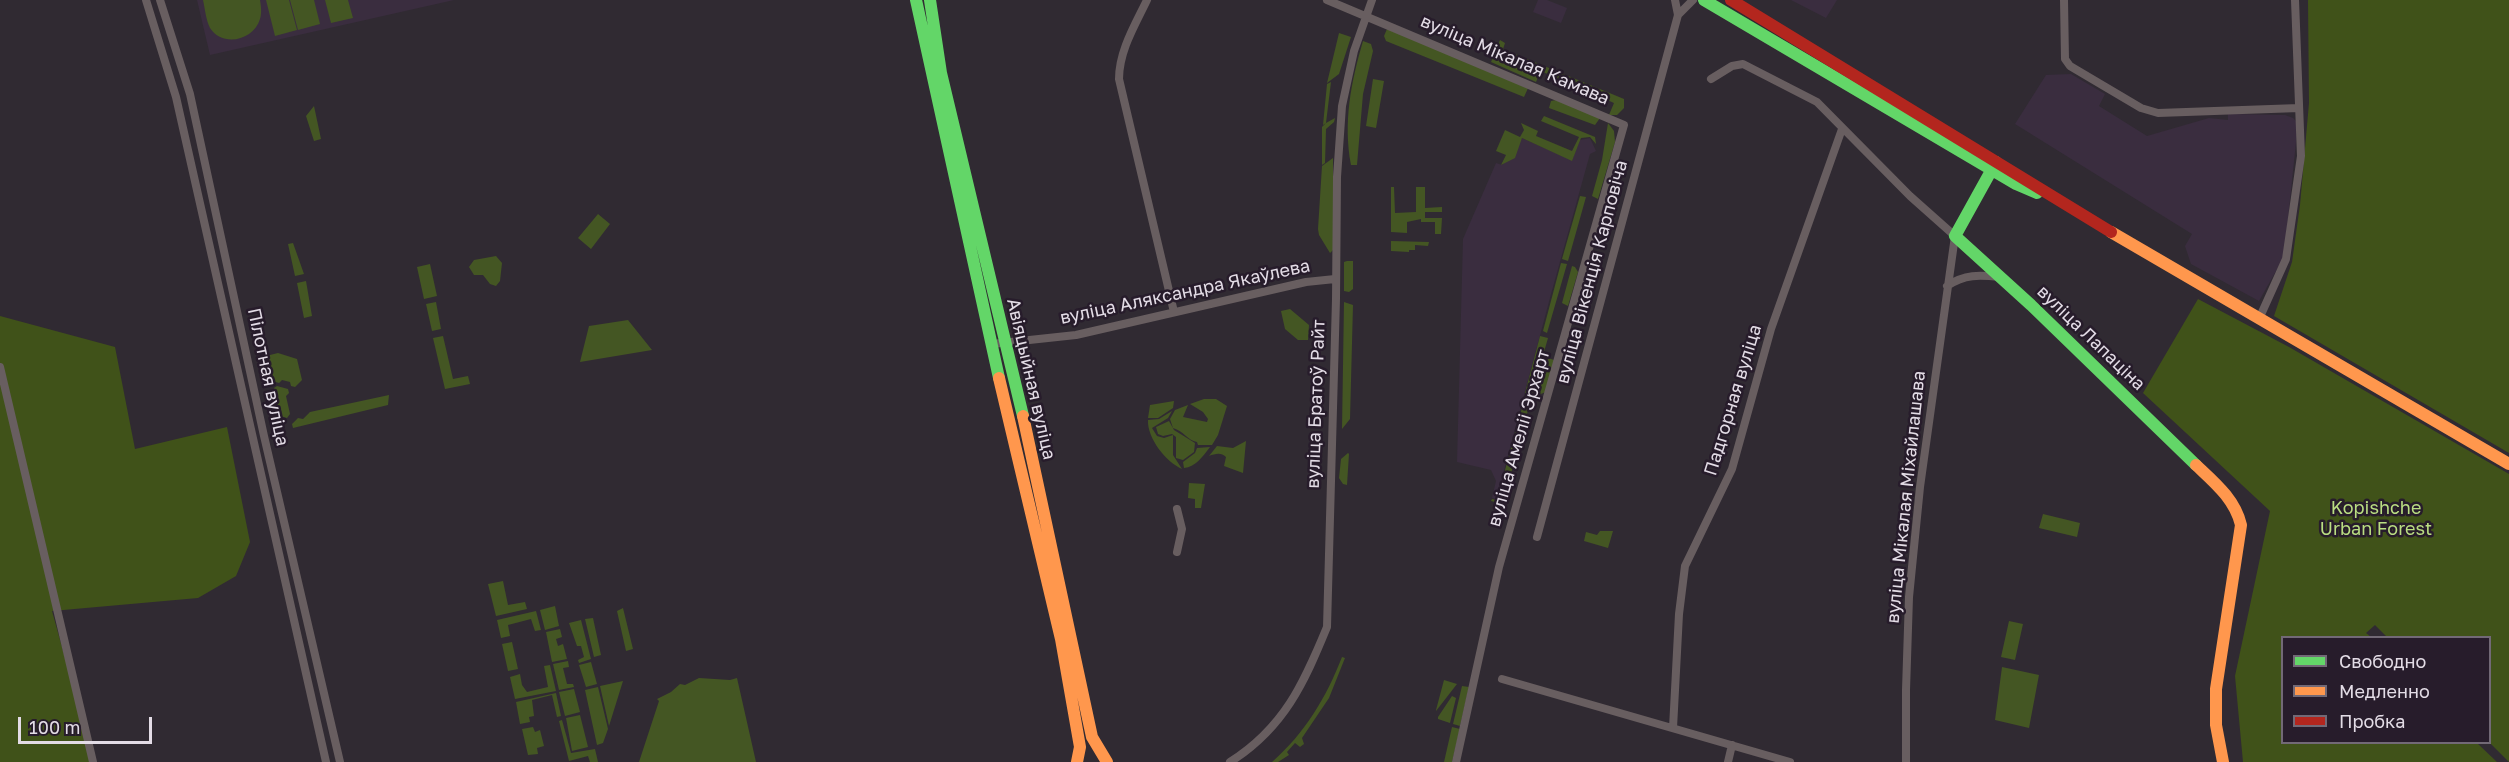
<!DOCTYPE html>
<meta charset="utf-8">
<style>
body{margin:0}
#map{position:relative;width:2509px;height:762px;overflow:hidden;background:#302a32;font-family:"Golos Text",sans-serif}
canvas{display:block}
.legend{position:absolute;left:2281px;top:636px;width:210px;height:108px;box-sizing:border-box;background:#271c2b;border:2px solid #726976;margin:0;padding:8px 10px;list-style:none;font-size:18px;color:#e3dce6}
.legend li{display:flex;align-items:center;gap:12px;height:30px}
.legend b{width:30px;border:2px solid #726976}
.scale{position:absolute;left:18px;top:717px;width:134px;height:27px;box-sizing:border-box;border:3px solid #e3dce6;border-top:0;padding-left:8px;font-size:18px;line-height:21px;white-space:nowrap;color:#e3dce6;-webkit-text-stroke:4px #271c2b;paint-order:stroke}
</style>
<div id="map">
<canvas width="2509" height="762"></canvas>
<ul class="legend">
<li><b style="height:8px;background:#63d668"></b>Свободно</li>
<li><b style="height:8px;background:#ff974d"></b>Медленно</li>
<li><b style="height:8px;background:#b3261e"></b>Пробка</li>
</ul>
<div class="scale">100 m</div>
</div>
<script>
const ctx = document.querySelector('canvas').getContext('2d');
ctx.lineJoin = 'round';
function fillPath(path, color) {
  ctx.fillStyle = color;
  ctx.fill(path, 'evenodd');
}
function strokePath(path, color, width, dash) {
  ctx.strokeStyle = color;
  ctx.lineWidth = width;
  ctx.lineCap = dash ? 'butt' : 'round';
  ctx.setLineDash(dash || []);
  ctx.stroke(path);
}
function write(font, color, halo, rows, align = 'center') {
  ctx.font = font + ' "Golos Text",sans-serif';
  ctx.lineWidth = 5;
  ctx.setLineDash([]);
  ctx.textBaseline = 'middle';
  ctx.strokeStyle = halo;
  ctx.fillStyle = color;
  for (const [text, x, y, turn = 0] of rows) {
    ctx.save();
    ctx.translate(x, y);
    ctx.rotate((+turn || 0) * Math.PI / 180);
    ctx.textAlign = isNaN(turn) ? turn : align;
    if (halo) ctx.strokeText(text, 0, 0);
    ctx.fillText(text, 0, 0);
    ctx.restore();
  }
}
fillPath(new Path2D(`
 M197 0H454L210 55Z
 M1538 0H1547L1567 8 1561 23 1533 12Z
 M1791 0H1837L1826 18Z
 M2071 74 2105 94 2099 106 2147 136 2209 118 2228 120V114L2285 115 2293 118 2298 123 2284 257 2259 301 2191 264 2185 246 2192 234 2015 124 2046 75Z
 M1522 138 1572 160 1580 140 1590 138 1596 151 1590 154 1551 294 1503 474 1506 479 1500 500 1492 498 1496 481 1491 470 1457 462 1463 239 1496 163 1502 165Z`), '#3a2d3f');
fillPath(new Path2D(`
 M203 0H260C261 6 262 13 260 19 254 40 223 48 210 28 206 20 205 9 203 0Z
 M266 0H289L297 30 275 36Z
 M290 0H314L320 24 298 30Z
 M325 0H348L353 18 331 23Z
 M1387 29 1529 86 1524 97 1386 41 1384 36Z
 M1339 33 1351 37 1339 74 1327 83Z
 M1500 40 1505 43 1503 49 1624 99V108L1617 115H1609L1614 103 1495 51Z
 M1363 41 1371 44 1373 51 1363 94 1357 165H1351C1343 122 1351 82 1363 41Z
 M1494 55 1539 75 1536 82 1491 62Z
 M1373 79 1384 81 1376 128 1366 126Z
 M1331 82 1326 123 1335 118 1334 122 1326 129 1325 163 1322 165V127L1326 123 1323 125 1327 84Z
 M1556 100 1600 118 1595 125 1549 108 1551 101Z
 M314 106 321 139 314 141 306 116Z
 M1544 116 1595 137 1596 144 1590 137 1581 138 1572 161 1522 138 1515 158 1501 165 1506 155 1496 151 1505 130 1520 137 1524 130 1521 123 1538 131 1536 136 1572 151 1579 137 1541 121Z
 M1608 123 1614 131 1615 142 1598 199 1592 196 1602 160Z
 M1333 158V250L1330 253 1319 235 1318 229 1322 166Z
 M1391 187H1394L1395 213 1416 212V187H1425V208L1442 207V212H1425V218H1442L1441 234H1435V222H1421V219L1407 222V233L1391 232Z
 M1580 196 1586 197 1568 261 1562 259Z
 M598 214 610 224 591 249 578 238Z
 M1391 241 1429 242 1428 246 1415 245V250H1409V252L1391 251Z
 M293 243 304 274 295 276 288 244Z
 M496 256 502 263 500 281 496 286 490 284 483 275H474L469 267 474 260Z
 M1347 261H1353V289L1349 292 1344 291V262Z
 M1561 263 1567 264 1547 333 1543 331Z
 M430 264 437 296 424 299 417 267Z
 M1572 266 1575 267 1578 272 1568 306 1562 303Z
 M306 281 312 316 304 318 297 283Z
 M436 302 441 329 432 331 426 304Z
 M1344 302 1353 305 1350 419 1342 429Z
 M1290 309 1309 325 1308 340H1298L1285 329 1281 311Z
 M628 320 652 350 580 362 589 326Z
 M443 336 453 379 468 376 470 384 445 389 433 338Z
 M1540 336 1548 338 1532 394 1525 393Z
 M278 353 297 359 302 380 295 387 291 386 290 382 282 380 279 383 272 381 266 356Z
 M1548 358 1554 360 1546 392 1538 395Z
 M277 386 288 389 289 393 286 396 290 414 287 418 280 416 274 388Z
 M389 395 388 405 293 428 292 424 298 418 303 419 310 412Z
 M1525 397 1531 399 1503 504 1491 501 1492 499 1501 501 1506 479 1504 474Z
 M1204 399H1216L1227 406 1218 435 1212 445H1198L1197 442C1187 440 1184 431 1173 428L1170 419 1175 410 1188 405 1183 417 1207 422 1208 419 1203 412 1190 404Z
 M1174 401 1173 408 1158 418H1148L1150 405Z
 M1172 411 1168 418 1152 428 1157 436 1164 438 1173 435V455L1182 469C1166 462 1147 438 1148 420L1159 419Z
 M1169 421 1174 430 1195 443 1194 452 1183 460 1176 458V437L1172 434 1163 436 1158 434 1156 427Z
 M1246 441 1243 473 1224 466 1226 457C1221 452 1215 454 1209 456L1217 446 1233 448Z
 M1210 447C1203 456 1196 467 1184 468L1183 462 1195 453 1197 448Z
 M1348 453 1349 454 1347 485 1343 484 1339 478 1341 459Z
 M1189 483 1205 484 1201 508H1195V499L1188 498Z
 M2043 514 2080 523 2077 537 2039 528Z
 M1600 531H1613L1608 548 1584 541 1586 532 1597 535Z
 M503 581 508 605 525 602 527 609 496 616 488 584Z
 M555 606 559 626 545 630 540 610Z
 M623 608 633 649 626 651 617 611Z
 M536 611 541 630 535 631 531 619 508 625 510 636 501 638 497 620Z
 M593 618 601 655 594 657 585 619Z
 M581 620 591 659 579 663 578 660 584 657 581 646H577L569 623Z
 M2009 621 2023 624 2015 660 2001 657Z
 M560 629 562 637 556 639 558 646 563 644 567 659 552 662 546 632Z
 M512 642 518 669 508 671 502 644Z
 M1342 657 1345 658 1329 698 1302 738 1304 744 1300 747 1295 743 1287 752 1289 755 1278 762H1272C1305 733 1326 698 1342 657Z
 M568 661 569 667 563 668 567 684H573L574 687 559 690 553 664Z
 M591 662 597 684 586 687 579 665Z
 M550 665 556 691 515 699 510 677 520 674 522 685 527 692 548 687 544 666Z
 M2002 667 2039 675 2029 728 1995 720Z
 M699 678 730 680 737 678 756 762H639L659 701 657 699 671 692 680 684 685 685Z
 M1444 680 1457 684 1436 711V710Z
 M623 681 609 726 600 686Z
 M1462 686 1469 687 1460 726 1453 724Z
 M598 687 608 729 603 743 597 745 585 690Z
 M574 689 580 712 565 716 559 692Z
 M556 693 561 716 557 717 552 695 532 700 534 716 529 717 530 722 520 724 516 702Z
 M1452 696 1456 698 1450 723 1438 719V717Z
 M580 715 588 747 572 751 566 718Z
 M562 720 571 753 595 749 598 762H590L588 756 569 761 559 721Z
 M533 727 535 732 540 730 544 746 537 748 538 754 528 755 522 729Z
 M1452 727 1460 729 1452 762H1444Z`), '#445623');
fillPath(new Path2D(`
 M2308 0H2509V453L2274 316 2292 262 2300 205 2309 103Z
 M2198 299 2289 347 2509 474V762L2489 742 2490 638 2387 637 2375 625 2366 633 2371 637 2282 638V742L2477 743 2497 762H2243L2235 676 2270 511 2143 393Z
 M0 316 115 347 135 449 227 427 250 542 236 576 198 598 52 611 94 762H0Z`), '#405219');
strokePath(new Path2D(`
 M146 0 176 97 326 762
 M160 0 190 94 264 436 340 762
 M1147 0C1135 25 1119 51 1119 79L1174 312
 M1327 0 1624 125 1499 567 1456 762
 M2064 0 2065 59 2070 66 2141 108 2158 113 2299 108
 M1678 15 1693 0
 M1711 79 1732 66 1743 64 1817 102 1910 196 1955 236 1920 487 1909 597 1906 690V762
 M1947 286C1965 274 1979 275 2000 277
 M2259 319 2286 259 2301 156 2295 0
 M992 344 1076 335 1306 282 1335 279
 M0 367 93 762
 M1537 537 1678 15 1675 0
 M1177 552 1182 529 1177 509
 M1502 679 1790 762
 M1673 728 1679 614 1685 566 1732 469 1771 329 1842 129
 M1230 762C1284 728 1304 683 1327 627L1336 299 1337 177 1342 106 1354 51 1372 0
 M1728 762 1732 745`), '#685e60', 8);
strokePath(new Path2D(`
 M916 0 999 378
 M930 0 941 73 1023 416
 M1704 0 2016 184 2037 193
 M1996 162 1955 236 2031 305 2196 465`), '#63d668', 12);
strokePath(new Path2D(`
 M2111 232 2509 464
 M999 378 1061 639 1080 747 1077 762
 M1023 416 1092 737 1107 762
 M2196 465C2214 482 2235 499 2241 525L2216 689V725L2223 762`), '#ff974d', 12);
strokePath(new Path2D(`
 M1731 0 2111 232`), '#b3261e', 12);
write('18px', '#e3dce6', '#271c2b', [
 ["вуліца Мікалая Камава",1515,60,23],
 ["вуліца Вікенція Карповіча",1592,272,-75],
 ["вуліца Аляксандра Якаўлева",1185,292,-12],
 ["вуліца Лапаціна",2091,338,44],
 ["Пілотная вуліца",268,377,78],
 ["Авіяцыйная вуліца",1031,379,77],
 ["Падгорная вуліца",1733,400,-73],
 ["вуліца Братоў Райт",1316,404,-88],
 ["вуліца Амеліі Эрхарт",1519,438,-74],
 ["вуліца Мікалая Міхайлашава",1906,497,-84]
]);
write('18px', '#bade82', '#271c2b', [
 ["Kopishche",2376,508],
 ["Urban Forest",2376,529]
]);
</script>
